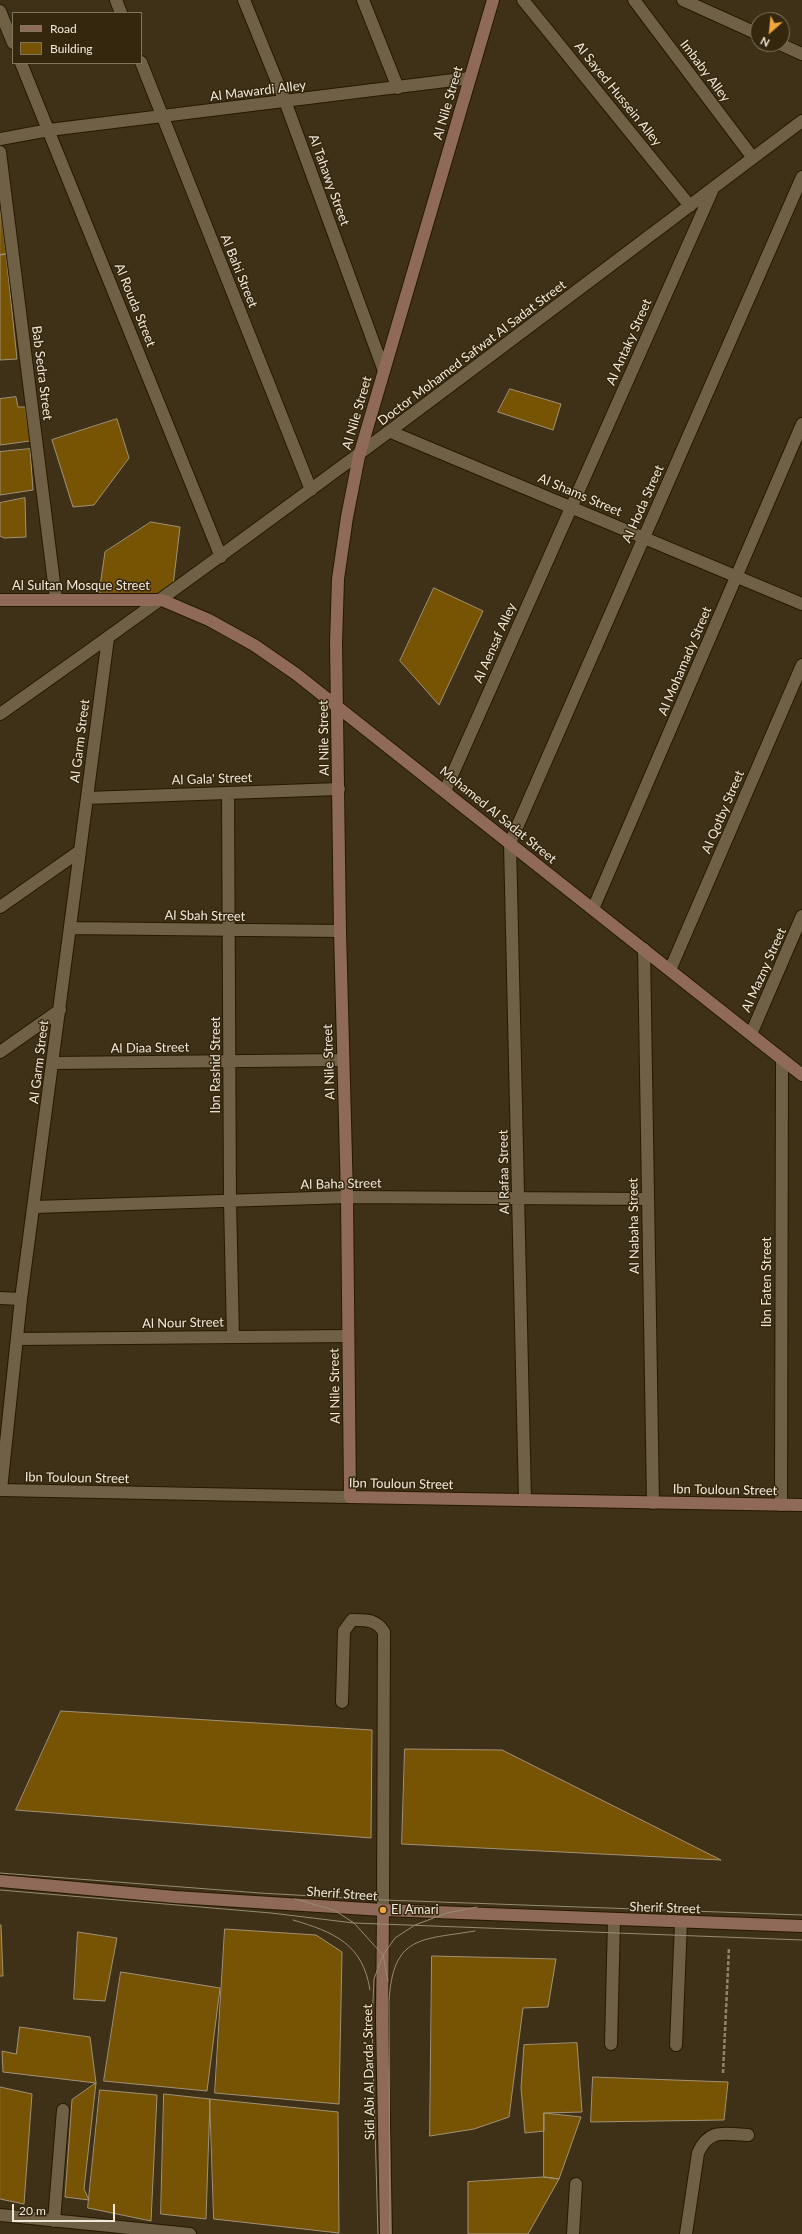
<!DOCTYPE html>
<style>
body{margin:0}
#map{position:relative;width:802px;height:2234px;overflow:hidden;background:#3f3118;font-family:Lato,sans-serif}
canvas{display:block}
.legend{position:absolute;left:12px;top:12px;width:130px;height:52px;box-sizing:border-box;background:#35270e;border:1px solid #807560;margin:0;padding:5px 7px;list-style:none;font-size:12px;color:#f1e9da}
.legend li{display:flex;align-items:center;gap:8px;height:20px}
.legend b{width:20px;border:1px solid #807560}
.north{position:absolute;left:750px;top:12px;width:40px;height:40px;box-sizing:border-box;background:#35270e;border:1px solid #807560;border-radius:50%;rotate:207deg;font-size:11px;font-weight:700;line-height:16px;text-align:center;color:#f1e9da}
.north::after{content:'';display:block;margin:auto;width:14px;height:18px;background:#efa73d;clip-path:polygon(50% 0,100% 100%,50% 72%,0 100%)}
.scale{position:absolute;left:12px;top:2204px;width:103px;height:18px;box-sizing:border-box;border:2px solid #f1e9da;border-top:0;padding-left:5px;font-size:12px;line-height:14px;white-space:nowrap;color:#f1e9da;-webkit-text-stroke:3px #35270e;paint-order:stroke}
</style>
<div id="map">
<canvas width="802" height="2234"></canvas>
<ul class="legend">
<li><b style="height:5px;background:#8f6a59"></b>Road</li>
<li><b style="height:11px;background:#765404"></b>Building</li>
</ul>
<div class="north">N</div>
<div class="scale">20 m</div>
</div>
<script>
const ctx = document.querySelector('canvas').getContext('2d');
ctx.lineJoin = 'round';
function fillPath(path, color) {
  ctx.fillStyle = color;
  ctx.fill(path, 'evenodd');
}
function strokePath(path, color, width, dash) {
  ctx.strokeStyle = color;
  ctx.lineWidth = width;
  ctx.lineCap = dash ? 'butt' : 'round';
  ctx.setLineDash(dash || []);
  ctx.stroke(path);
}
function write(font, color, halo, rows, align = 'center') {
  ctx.font = font + ' Lato,sans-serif';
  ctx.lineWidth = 3;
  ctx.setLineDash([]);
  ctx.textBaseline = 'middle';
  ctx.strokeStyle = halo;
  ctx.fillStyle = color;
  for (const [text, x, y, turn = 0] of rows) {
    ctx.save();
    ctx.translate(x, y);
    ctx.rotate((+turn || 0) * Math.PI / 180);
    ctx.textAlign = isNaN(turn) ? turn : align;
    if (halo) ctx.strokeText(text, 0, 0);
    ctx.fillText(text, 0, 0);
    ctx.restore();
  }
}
const building = new Path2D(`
 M0 206 6 254 0 255Z
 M6 254 17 359 0 360V255Z
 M510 389 561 404 553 430 498 412Z
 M16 397 18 407H25L30 441 0 445V399Z
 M117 419 129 458 94 505 73 507 52 440Z
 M30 449 33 490 0 495V452Z
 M25 498 26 537 4 538 0 536V503Z
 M151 522 180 527 173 586 162 600 99 593 105 552Z
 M434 588 483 611 439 705 400 661Z
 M61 1711 372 1730 371 1838 16 1810Z
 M405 1749 502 1750 721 1860 402 1844Z
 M0 1925H1L3 1976H0Z
 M225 1929 316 1935 342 1952 339 2104 215 2093Z
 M78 1932 117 1938 105 2001 74 1999Z
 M432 1956 556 1959 548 2007 523 2008 509 2117 474 2129 430 2136Z
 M121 1972 220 1988 207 2091 104 2081Z
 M20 2027 90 2037 96 2083 3 2072 2 2051 16 2054Z
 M577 2043 582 2112 544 2113V2131L525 2133 521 2088 524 2045Z
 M593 2077 728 2082 724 2120 591 2122Z
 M96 2083 84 2189 89 2200 65 2197 72 2100Z
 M0 2087 32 2094 24 2204 0 2199Z
 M100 2090 157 2095 151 2221 88 2208Z
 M164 2094 210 2099 206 2219 161 2214Z
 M210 2099 338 2112 339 2233 214 2219Z
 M544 2113 581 2117 559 2179 544 2177Z
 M544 2177 559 2179 528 2234H468V2182Z`);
fillPath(building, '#765404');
strokePath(building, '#a29176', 1);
const lane = new Path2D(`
 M342 1702 344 1631 352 1620C366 1620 376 1619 384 1632L383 1910
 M611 2044 614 1920
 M676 2045 681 1922
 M573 2234 576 2184`);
const street = new Path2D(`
 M116 0 121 13
 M244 0 285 101 384 371
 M363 0 398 88
 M523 0 690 206
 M634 0 753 158
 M683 0 758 34
 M0 11 13 43
 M780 44 802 54
 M141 62 311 490
 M21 63 221 557
 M0 139 49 130 470 78
 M0 152 56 599
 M391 432 802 604
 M0 714C272 523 536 321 802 121
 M445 791 712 191
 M228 793 230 1201 233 1337
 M87 798 339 789
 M0 907 80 851
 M593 909 802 424
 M70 928 340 931
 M644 949 653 1503
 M670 970 802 665
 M751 1034 802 916
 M0 1052 60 1010
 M53 1063 343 1060
 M34 1207 347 1197 648 1199
 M0 1298 21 1299
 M17 1339 348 1336
 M0 1490 350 1497
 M1 1490 21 1299 108 638
 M525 1500 510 843 802 177
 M781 1505 782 1059
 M0 2215 190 2234
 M54 2221 63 2110
 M686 2234 698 2153C709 2128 724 2134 748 2135`);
const secondary = new Path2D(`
 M493 0 359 456 347 517 338 579 336 643 340 931 347 1197 350 1497 802 1505
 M0 600H162L209 620 254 645 296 674 802 1075
 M0 1881 175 1897 383 1910 802 1926
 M383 1910 382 2020 386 2234`);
strokePath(lane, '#261901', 14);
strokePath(street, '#261901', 14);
strokePath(secondary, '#261901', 14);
strokePath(new Path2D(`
 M723 2073 729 1948`), '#908571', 2.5, [4, 2]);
strokePath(lane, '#6f6046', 12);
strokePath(street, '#6f6046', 12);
strokePath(secondary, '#8f6a59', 12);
strokePath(new Path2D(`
 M0 1873 260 1893 384 1900 802 1915
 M0 1890 271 1913 354 1923 802 1940
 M295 1899 334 1910 354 1923 383 1955 388 1981
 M293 1920C334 1932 363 1944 370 1990
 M378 2234 372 2023 374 1979 383 1955 395 1938 415 1925 447 1913 477 1907
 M390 2234 389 2001C393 1935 421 1940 475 1931`), '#968b77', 1);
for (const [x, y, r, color] of [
 [383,1910,4,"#efa73d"]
]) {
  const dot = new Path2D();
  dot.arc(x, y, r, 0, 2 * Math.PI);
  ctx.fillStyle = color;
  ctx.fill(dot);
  strokePath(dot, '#35270e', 1.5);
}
write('13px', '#f1e9da', '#35270e', [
 ["Imbaby Alley",705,71,53],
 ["Al Mawardi Alley",258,91,-7],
 ["Al Sayed Hussein Alley",618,94,51],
 ["Al Nile Street",448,103,-74],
 ["Al Tahawy Street",329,180,70],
 ["Al Bahi Street",239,271,68],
 ["Al Rouda Street",135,305,68],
 ["Al Antaky Street",629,342,-66],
 ["Doctor Mohamed Safwat Al Sadat Street",472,353,-37],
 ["Bab Sedra Street",42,373,83],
 ["Al Nile Street",357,413,-74],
 ["Al Shams Street",580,495,23],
 ["Al Hoda Street",643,504,-66],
 ["Al Sultan Mosque Street",81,586],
 ["Al Aensaf Alley",495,643,-66],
 ["Al Mohamady Street",685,661,-67],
 ["Al Nile Street",324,738,-91],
 ["Al Garm Street",80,741,-83],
 ["Al Gala' Street",212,779,-2],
 ["Al Qotby Street",723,812,-67],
 ["Mohamed Al Sadat Street",498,815,39],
 ["Al Sbah Street",205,916,1],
 ["Al Mazny Street",764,970,-66],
 ["Al Diaa Street",150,1048,-1],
 ["Al Garm Street",39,1062,-83],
 ["Al Nile Street",329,1062,-92],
 ["Ibn Rashid Street",216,1065,-90],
 ["Al Rafaa Street",504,1172,-91],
 ["Al Baha Street",341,1184,-1],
 ["Al Nabaha Street",634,1226,-91],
 ["Ibn Faten Street",767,1282,-90],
 ["Al Nour Street",183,1323,-1],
 ["Al Nile Street",335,1386,-91],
 ["Ibn Touloun Street",77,1478,1],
 ["Ibn Touloun Street",401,1484,1],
 ["Ibn Touloun Street",725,1490,1],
 ["Sherif Street",342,1894,4],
 ["Sherif Street",665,1908,2],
 ["Sidi Abi Al Darda' Street",369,2072,-91]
]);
write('13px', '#f1e9da', '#35270e', [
 ["El Amari",391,1910]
], 'left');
</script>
